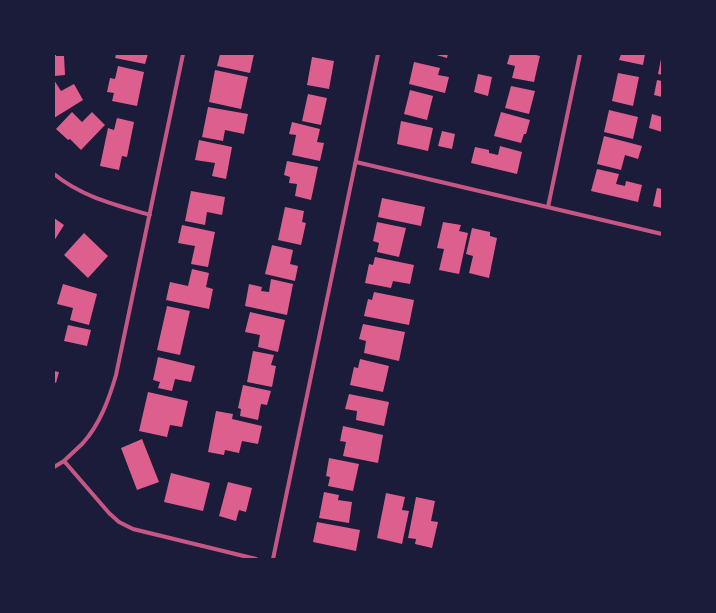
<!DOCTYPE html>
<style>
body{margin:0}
#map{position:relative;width:716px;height:613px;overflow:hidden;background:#1b1b3a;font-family:Overpass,sans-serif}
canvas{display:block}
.frame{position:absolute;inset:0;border:55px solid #1b1b3a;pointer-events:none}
</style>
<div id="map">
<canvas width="716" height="613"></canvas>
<div class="frame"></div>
</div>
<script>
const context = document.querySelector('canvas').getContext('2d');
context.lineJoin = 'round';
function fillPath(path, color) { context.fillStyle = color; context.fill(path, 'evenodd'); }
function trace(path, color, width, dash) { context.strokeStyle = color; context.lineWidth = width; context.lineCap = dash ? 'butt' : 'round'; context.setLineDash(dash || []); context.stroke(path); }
const building = new Path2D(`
 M54 54H56V56H64L65 75 54 76Z
 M116 54H148L145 64 115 58Z
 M220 54H254L250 73 217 66Z
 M433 54H448L447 58Z
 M510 54H532L540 56 534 82 512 78 515 66 507 64Z
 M621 54H645L643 65 619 60Z
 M312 57 334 61 329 89 307 85Z
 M661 59H662V75L658 74Z
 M414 62 440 68 438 75 449 77 445 93 409 84Z
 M118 66 144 72 137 106 112 101 114 93 107 92 110 78 115 79Z
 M215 70 248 77 241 109 209 102Z
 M618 73 639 77 633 106 612 101Z
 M478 74 492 77 488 96 474 92Z
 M54 80 61 91 74 84 83 100 54 118Z
 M657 80 662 81V97L654 95Z
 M511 86 535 91 529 114 505 108Z
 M410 90 433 96 427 120 404 114Z
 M308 94 327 98 321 125 302 121Z
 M208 107 248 114 244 134 225 130 223 141 202 137Z
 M609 110 638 117 633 139 604 132Z
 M72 112 82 122 92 112 105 125 81 150 70 139 68 140 56 129Z
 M501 112 530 120 526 134H524L521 143 494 136Z
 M652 114 662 117V132L649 128Z
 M117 118 134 122 127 157 122 156 119 170 100 166 108 128 114 130Z
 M401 121 433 128 428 151 397 144Z
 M292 122 320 129 317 142 324 143 320 161 292 155 296 135 289 134Z
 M442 131 455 134 452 149 438 146Z
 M604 136 642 146 638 159 625 155 621 170 597 164Z
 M199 140 232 147 226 179 212 176 215 163 195 160Z
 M500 146 522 152 517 174 471 163 475 147 489 150V153L498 155Z
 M287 161 318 167 311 200 295 196 297 184 289 183 290 177 284 175Z
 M597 169 619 174 616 184 625 186 626 181 642 185 638 202 591 191Z
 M657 188 662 189V208L653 206Z
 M191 191 225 197 222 215 207 212 205 225 185 221Z
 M382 198 425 207 421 226 378 217Z
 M285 207 304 211 302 222 306 223 301 245 278 240Z
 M54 218 64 225 54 241Z
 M377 222 406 228 399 257 377 252 379 243 373 241Z
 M443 222 461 225 459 231 468 233 459 274 439 270 444 249 437 248Z
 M182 225 215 232 208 267 191 264 195 246 178 243Z
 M472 228 490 232V236L497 238 489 278 469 273 473 256 466 254Z
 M84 233 108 256 88 278 64 255Z
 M272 245 293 250 290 264 298 266 295 281 265 274Z
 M375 257 414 265 410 284 393 281 391 288 365 283 369 264 373 265Z
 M192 269 209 273 206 287 213 289 209 309 166 300 170 282 188 286Z
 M271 279 293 284 287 315 245 306 249 284 262 287 261 291 269 292Z
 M63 284 97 294 89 325 70 320 73 308 57 304Z
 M374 292 414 300 409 325 364 316 368 299 372 300Z
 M167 306 190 311 180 355 157 350Z
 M250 312 285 320 278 352 258 347 260 335 245 332Z
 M363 324 405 332 399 361 364 353 366 341 359 339Z
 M68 325 91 330 87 346 64 341Z
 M253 351 274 355 271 365 276 366 272 387 247 382Z
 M158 357 195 366 191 382 175 379 172 391 158 388 160 382 153 380Z
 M360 359 389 366 383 392 350 385 354 367 358 368Z
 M54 371 59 372 56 383 54 382Z
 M243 385 271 391 267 405 261 404 258 420 240 416 241 409 238 408Z
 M148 392 188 401 182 427 170 425 167 437 139 431Z
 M349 394 389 402 384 426 356 420 357 411 345 409Z
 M216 411 233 414 232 419 262 426 258 444 242 441 239 453 225 450 224 455 208 452Z
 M343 426 383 435 378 463 343 456 346 442 340 441Z
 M142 439 159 482 137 490 121 448Z
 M329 458 359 464 353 491 328 486 330 477 326 476Z
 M171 473 210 483 203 511 164 502Z
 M228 482 252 488 246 512 239 510 236 521 219 516Z
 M324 492 339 495 338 500 352 502 349 523 319 518Z
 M386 493 405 497 402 510 409 511 402 544 377 538Z
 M416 497 435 501 431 521 438 522 432 548 415 544 416 539 408 538Z
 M317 522 360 530 356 551 313 542Z`);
const minor = new Path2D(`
 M356 162 662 234
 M54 174C82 197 116 205 150 215
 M548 207 580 54
 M64 461C70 455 77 449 83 443 100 424 109 399 116 375L183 54
 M54 467 64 461 109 513 119 522 133 529 256 559
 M273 559 378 54`);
fillPath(building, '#dd5f8e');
trace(minor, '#c65784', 4);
</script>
